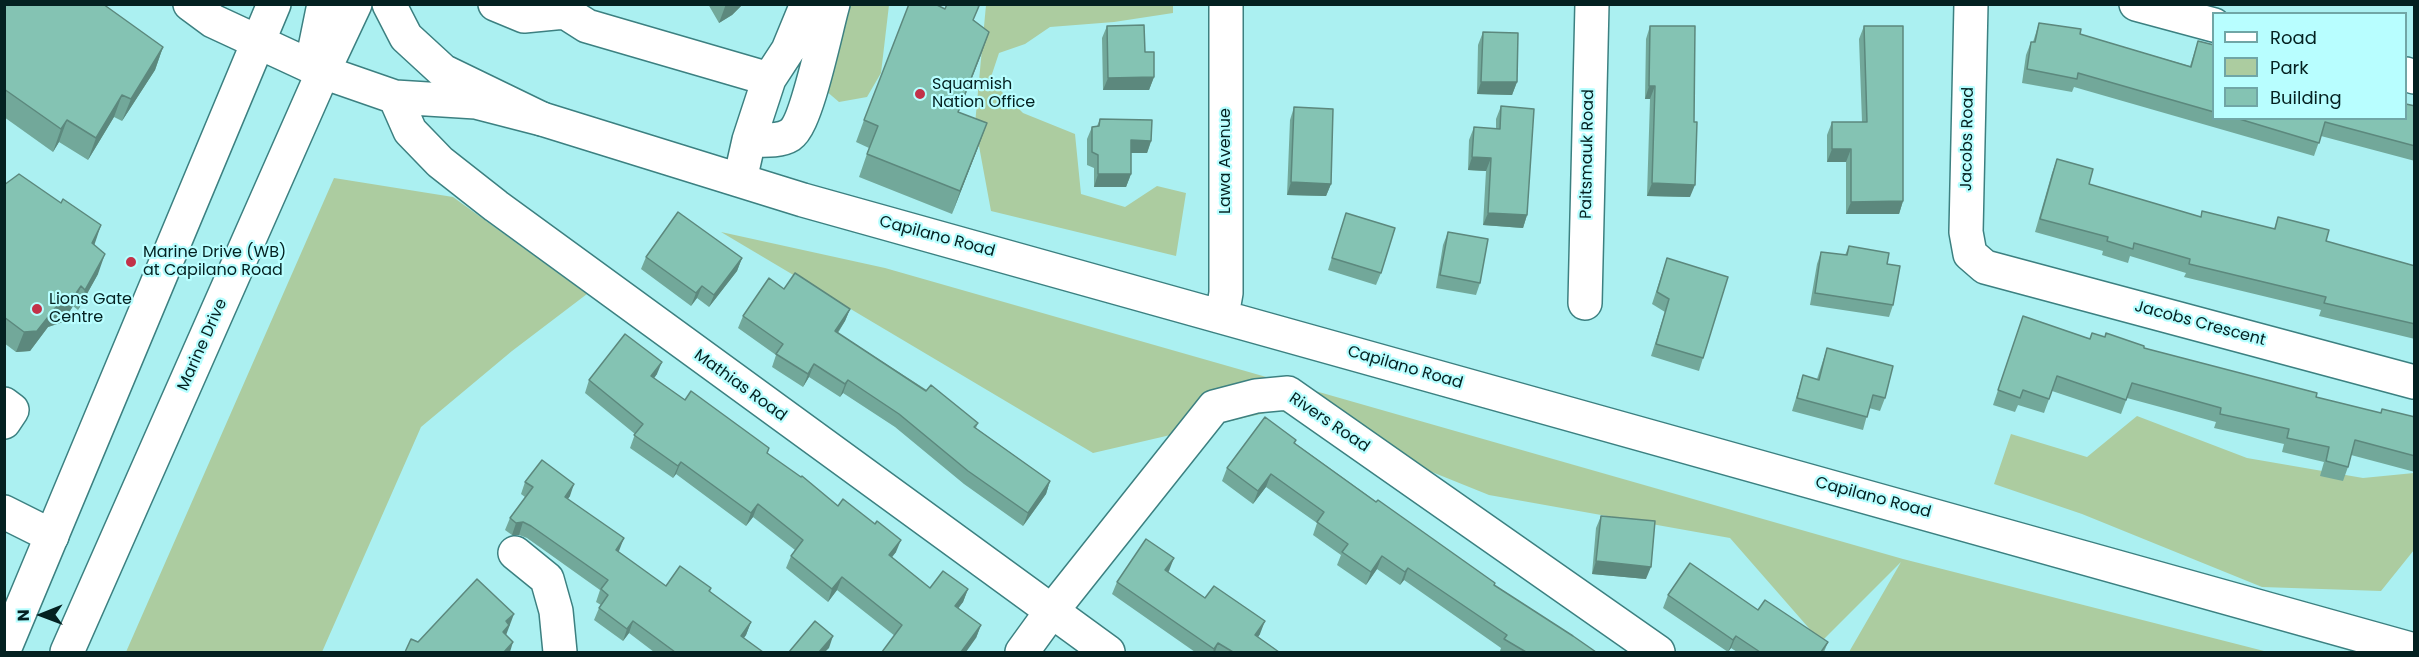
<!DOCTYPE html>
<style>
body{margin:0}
#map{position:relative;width:2419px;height:657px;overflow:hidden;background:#abf0f1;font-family:Poppins,sans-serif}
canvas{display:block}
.frame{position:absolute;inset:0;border:6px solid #042121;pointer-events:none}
.legend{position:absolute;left:2212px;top:12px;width:195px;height:108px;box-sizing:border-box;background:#b8feff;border:2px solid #70a6a6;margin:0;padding:8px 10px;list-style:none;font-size:18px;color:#042121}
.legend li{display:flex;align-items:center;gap:12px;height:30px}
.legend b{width:30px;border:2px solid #70a6a6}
.north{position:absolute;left:12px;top:585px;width:60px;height:60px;-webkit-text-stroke:4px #b8feff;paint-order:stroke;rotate:269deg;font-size:16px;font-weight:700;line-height:24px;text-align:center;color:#042121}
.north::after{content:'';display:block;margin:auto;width:21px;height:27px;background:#042121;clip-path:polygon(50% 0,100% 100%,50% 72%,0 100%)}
</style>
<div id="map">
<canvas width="2419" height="657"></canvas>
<div class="frame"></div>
<ul class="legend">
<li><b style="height:8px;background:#fff"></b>Road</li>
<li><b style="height:16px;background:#accca0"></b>Park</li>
<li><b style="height:16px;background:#84c3b3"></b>Building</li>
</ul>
<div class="north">N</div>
</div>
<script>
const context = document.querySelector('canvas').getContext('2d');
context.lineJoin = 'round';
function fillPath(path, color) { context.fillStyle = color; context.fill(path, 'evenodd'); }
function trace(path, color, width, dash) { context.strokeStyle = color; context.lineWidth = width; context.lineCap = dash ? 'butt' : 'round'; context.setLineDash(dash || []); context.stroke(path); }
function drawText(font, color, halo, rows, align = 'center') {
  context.font = font + ' Poppins,sans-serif'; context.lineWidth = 4.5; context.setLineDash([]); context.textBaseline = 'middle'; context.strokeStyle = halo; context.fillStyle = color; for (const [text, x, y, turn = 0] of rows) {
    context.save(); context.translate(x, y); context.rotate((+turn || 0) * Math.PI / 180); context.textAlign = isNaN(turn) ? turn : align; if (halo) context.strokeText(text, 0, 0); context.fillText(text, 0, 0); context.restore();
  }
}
const green = new Path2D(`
 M847 5H889L881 73 867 97 839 102 825 90Z
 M986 5H1173V13L1114 22 1050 27 1025 44 999 53 990 80 1023 113 1075 134 1081 194 1125 207 1157 186 1186 193 1176 256 991 211 979 146 974 135Z
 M334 178 453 197 587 294 512 351 421 427 322 652H126Z
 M721 232 885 268 1903 559 2268 652H1849L1901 562 1821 642 1730 538 1489 495 1278 410 1093 453Z
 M2137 416 2247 458 2363 478 2414 473V550L2381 591 2262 587 2082 514 1994 484 2011 434 2087 457Z`);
const minor = new Path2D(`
 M495 4 524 16 565 12
 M560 4 565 12 587 26 769 79 749 140 740 180
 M1971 4 1966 232 1970 254 1985 267 2414 382
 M2136 4 2214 25
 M323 72 395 97 476 102 542 119 803 200 2414 650
 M2406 74 2414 77
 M769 79 788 50 807 4
 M395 97 410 131 440 162 496 206 1108 652
 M749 140C762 140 779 142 790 135 807 124 826 28 833 4
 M1585 303 1592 4
 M1222 316 1226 293V4
 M4 404 12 410 4 422
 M4 512 52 536
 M515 553 547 579 556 611 560 652
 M1022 652 1051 612 1214 407 1256 396 1288 393 1658 652`);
const major = new Path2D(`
 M190 4 213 21 323 72
 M389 4 406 37 443 71 542 119
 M321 67 315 48 324 4
 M4 650 274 4
 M67 652 323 72 355 4`);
const wall = new Path2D(`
 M4 4 163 47 155 70 122 121 114 117 88 160 59 142 53 152 4 117Z
 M708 4H743L732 15 719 23Z
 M974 20 989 32 958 112 987 123 952 214 859 177 869 148 856 142 864 120Z
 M2039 23 2190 66 2198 41 2214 45V118H2406L2415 106V161L2321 136 2314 156 2074 87 2072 92 2022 83 2026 55 2031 42H2033Z
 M1107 26 1145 52 1154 77 1149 90H1103L1102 38Z
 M1650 26 1690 197 1647 196 1650 99H1645L1646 39Z
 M1864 26 1903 201 1899 214H1846V162H1827V135L1832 122H1862L1859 39Z
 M1483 32 1517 82 1512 95 1477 94 1478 45Z
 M1501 106 1527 215 1523 228 1483 225 1486 171 1468 170 1469 140 1474 127 1496 129V119Z
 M1294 107 1331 184 1326 196 1287 195 1290 120Z
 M1100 119 1151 141 1147 153H1131V174L1126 187H1094V168L1087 165V139L1092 127 1097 126Z
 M2057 159 2089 184 2201 217 2202 211 2274 229 2278 217 2326 241 2415 266V339L2319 316 2321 310 2184 277 2186 273 2130 256 2128 263 2102 255 2103 251 2035 232 2052 173Z
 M4 185 94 244 98 274 78 310 73 306 63 322 48 327 30 351 16 352 4 343Z
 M1346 213 1381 273 1376 285 1328 270Z
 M1448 232 1480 283 1476 295 1436 288 1443 245Z
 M1849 246 1887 264 1893 305 1889 317 1810 305 1817 264 1821 252 1845 255Z
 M646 257 742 258 737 271 709 307 697 298 691 306 641 269Z
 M1667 258 1703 358 1699 371 1651 356 1665 312 1652 304Z
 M784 289 850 309 845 321 838 333 978 423 976 428 1050 481 1046 494 1023 526 964 484 895 427 843 393 840 397 809 377 803 387 772 367 776 355 738 328 743 316Z
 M2023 316 2090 339 2105 337 2316 397 2381 413 2415 417V472L2351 455 2348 467 2343 481 2320 476 2324 462 2282 452 2284 444 2214 428 2216 422 2127 398 2121 414 2052 391 2044 413 2018 405 2015 412 1993 405Z
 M1827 348 1885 398 1880 411 1869 408 1863 430 1792 411 1803 375 1817 379Z
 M657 374 654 378 685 400 767 453 896 552 892 557 930 588 968 589 963 602 958 608 981 625 976 638 895 636 837 590 828 602 786 568 791 556 795 550 753 517 746 526 676 474 673 478 630 448 635 434 585 393 589 380Z
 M1295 443 1494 586 1596 652H1501L1500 651 1501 648 1404 580 1400 585 1377 569 1366 585 1337 565 1341 555 1313 535 1317 523 1266 487 1253 504 1222 481 1227 468Z
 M525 482 570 496 568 499 618 552 666 586 711 588 710 592 751 622 746 635 744 638 763 652H654L629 633 623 641 594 620 599 608 601 605 596 602 600 590 527 538 519 535H512L505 530 510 518 525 497 521 494Z
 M1601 516 1646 579 1592 574 1596 528Z
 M1169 571 1168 572 1205 598 1260 634 1258 637 1279 652H1195L1112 594 1117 582Z
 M1668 595 1758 610 1828 642 1824 652H1737L1731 648 1728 652 1663 608Z`);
const shadedWall = new Path2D(`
 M726 4H743L732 15 719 23Z
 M989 32 981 55 950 134 958 112Z
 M163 47 155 70 122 121 131 99Z
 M1154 77 1149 90H1103L1108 78Z
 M1481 82H1517L1512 95 1477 94Z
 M1649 86H1655L1650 99H1645Z
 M122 95 114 117 88 160 96 138Z
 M67 120 59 142 53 152 61 129Z
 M987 123 979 145 952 214 960 191Z
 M1131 140 1151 141 1147 153H1126Z
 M1832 149H1851L1846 162H1827Z
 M1472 157 1491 158 1486 171 1468 170Z
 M1098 174H1131L1126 187H1094Z
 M1291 182 1331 184 1326 196 1287 195Z
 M1652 183 1695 185 1690 197 1647 196Z
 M1903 201 1899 214H1846L1851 202Z
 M1488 213 1527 215 1523 228 1483 225Z
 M101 225 94 246 92 243Z
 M105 254 98 274 78 310 85 290Z
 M742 258 737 271 709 307 714 295Z
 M81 286 73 306 63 322 48 327 30 351 16 352 24 332Z
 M702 286 697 298 691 306 696 293Z
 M850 309 845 321 830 344 835 331Z
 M662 362 657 374 646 389 651 376Z
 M814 364 809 377 803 387 808 374Z
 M848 380 843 393 840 397 845 384Z
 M681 462 676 474 673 478 678 466Z
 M1271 474 1266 487 1253 504 1258 491Z
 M1050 481 1046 494 1023 526 1028 513Z
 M574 484 570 496 560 509 565 497Z
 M758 504 753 517 746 526 751 513Z
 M523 522 519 535H512L516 523Z
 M624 538 619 551 611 562 616 550Z
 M901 540 896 552 884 567 889 555Z
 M1382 556 1377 569 1366 585 1371 572Z
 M1174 558 1169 571 1160 583 1165 570Z
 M1596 561 1651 567 1646 579 1592 574Z
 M1408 568 1404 580 1400 585 1405 572Z
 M842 577 837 590 828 602 832 589Z
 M968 589 963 602 951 618 955 606Z
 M514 614 505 638 498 645 506 621Z
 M633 621 629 633 623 641 627 629Z
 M1265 621 1260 634 1251 647 1255 635Z
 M751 622 746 635 736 648 741 636Z
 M981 625 976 638 966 652H961Z
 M833 636 829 648 825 652H819Z
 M1736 636 1731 648 1728 652 1733 640Z
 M513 642 510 652H504Z
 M1218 643 1215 652H1213L1214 649Z`);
const building = new Path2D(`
 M4 4H103L163 47 131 99 122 95 96 138 67 120 61 129 4 89Z
 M909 4H935L945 9 947 4H975L979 6 973 20 989 32 958 112 987 123 960 191 867 154 878 126 864 120Z
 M2039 23 2081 29 2080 34 2191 67 2198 41 2214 45V112L2078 73 2077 79 2027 69 2031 42H2035Z
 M1144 25 1145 52H1154V77L1108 78 1107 26Z
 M1650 26H1695L1694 122H1697L1695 185 1652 183 1655 86H1649Z
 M1864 26H1903V201L1851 202V149H1832V122H1867Z
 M1483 32 1518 33 1517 82H1481Z
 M2406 104 2415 106V146L2325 122 2319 143 2236 118H2406Z
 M1501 106 1534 109 1527 215 1488 213 1491 158 1472 157 1474 127 1500 129Z
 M1294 107 1333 109 1331 184 1291 182Z
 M1100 119 1152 120 1151 141 1131 140V174H1098V155L1092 152V127L1099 126Z
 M2057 159 2093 169 2089 184 2201 217 2202 211 2275 229 2278 217 2329 230 2326 241 2415 266V324L2324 303 2326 297 2189 264 2190 259 2134 243 2133 249 2107 241 2108 237 2040 219Z
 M19 174 61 203 63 199 101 225 92 243 105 254 85 290 81 286 70 302 56 307 37 331 24 332 4 317V185Z
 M678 212 742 258 714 295 702 286 696 293 646 257Z
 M1346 213 1395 228 1381 273 1332 258Z
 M1448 232 1488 239 1480 283 1440 275Z
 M1849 246 1889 253 1887 264 1900 266 1893 305 1815 293 1821 252 1847 255Z
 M1667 258 1728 277 1703 358 1656 344 1669 299 1657 292Z
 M795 273 850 309 835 331 926 391 931 385 978 423 974 427 1050 481 1028 513 968 471 899 414 848 380 845 384 814 364 808 374 776 354 783 344 743 316 769 278 784 289Z
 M2023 316 2090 339 2092 333 2105 337 2106 333 2144 346V348L2317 393 2316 397 2381 413 2382 409 2415 417V456L2355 440 2348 467 2326 461 2329 447 2287 438 2289 429 2220 414 2221 408 2132 383 2126 400 2057 376 2049 399 2023 390 2020 398 1998 390Z
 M625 334 662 362 651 376 685 400 691 391 769 448 767 453 801 477 802 476 838 506 843 499 875 524 877 521 901 540 889 555 930 588 943 571 968 589 955 606 981 625 961 652H882L902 625 842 577 832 589 791 556 803 540 758 504 751 513 681 462 678 466 634 435 643 424 589 380Z
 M1827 348 1893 366 1885 398 1873 395 1867 417 1797 398 1803 375 1819 380Z
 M1265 417 1296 440 1294 443 1376 502 1378 500 1495 583 1494 585 1573 636 1596 652H1526L1504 639 1507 635 1408 568 1405 572 1382 556 1371 572 1342 552 1348 544 1317 522 1324 512 1271 474 1258 491 1227 468Z
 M542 460 574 484 565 497 624 538 616 550 666 586 680 566 711 588 709 591 751 622 741 636 763 652H675L633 621 627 629 599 608 608 595 601 589 608 580 531 526 523 522 516 523 510 518 533 487 525 482Z
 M1601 516 1655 521 1651 567 1596 561Z
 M1146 539 1174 558 1165 570 1205 598 1214 586 1265 621 1255 635 1279 652H1233L1218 643 1214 649 1117 582Z
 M1690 563 1758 610 1765 600 1828 642 1821 652H1760L1736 636 1733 640 1668 595Z
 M477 579 514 614 506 621 509 625 503 632 513 642 504 652H405L411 639 418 642Z
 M815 621 833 636 819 652H789Z`);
const markers = [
 [920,94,6,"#c23249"],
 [131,262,6,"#c23249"],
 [37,309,6,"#c23249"]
];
const poiNames = [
 ["Squamish",932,85],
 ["Nation Office",932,103],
 ["Marine Drive (WB)",143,253],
 ["at Capilano Road",143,271],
 ["Lions Gate",49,300],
 ["Centre",49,318]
];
const streetNames = [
 ["Jacobs Road",1968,139,-89],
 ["Paitsmauk Road",1588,154,-89],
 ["Lawa Avenue",1226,161,-90],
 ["Capilano Road",937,237,15],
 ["Jacobs Crescent",2200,324,15],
 ["Marine Drive",203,345,-66],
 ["Capilano Road",1405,368,16],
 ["Mathias Road",740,386,36],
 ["Rivers Road",1329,423,34],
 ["Capilano Road",1873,498,15]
];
fillPath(green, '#accca0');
trace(minor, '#3c8081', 36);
trace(major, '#3c8081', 36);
trace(minor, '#fff', 33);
trace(major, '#fff', 33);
fillPath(wall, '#72a89a');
fillPath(shadedWall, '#5c887d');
fillPath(building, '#84c3b3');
trace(building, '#5c887d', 1.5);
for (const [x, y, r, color] of markers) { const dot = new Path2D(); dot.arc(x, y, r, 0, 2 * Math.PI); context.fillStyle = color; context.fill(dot); trace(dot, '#b8feff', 2); }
drawText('16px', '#042121', '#b8feff', poiNames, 'left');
drawText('16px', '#042121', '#b8feff', streetNames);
</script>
